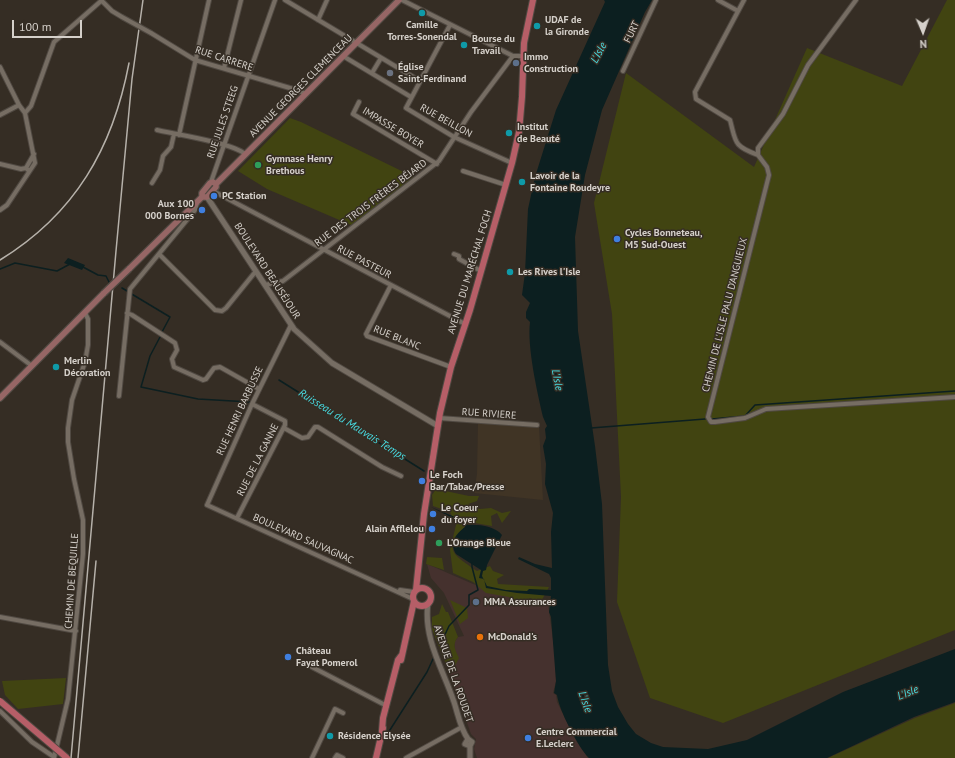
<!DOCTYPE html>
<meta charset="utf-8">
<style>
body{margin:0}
#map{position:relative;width:955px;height:758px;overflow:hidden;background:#352d24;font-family:"PT Sans",sans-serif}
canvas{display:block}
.north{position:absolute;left:903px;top:12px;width:40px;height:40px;-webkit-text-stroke:3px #352d24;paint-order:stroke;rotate:178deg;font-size:11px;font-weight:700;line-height:16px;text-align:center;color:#d5d0ca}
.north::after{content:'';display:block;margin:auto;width:14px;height:18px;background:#d5d0ca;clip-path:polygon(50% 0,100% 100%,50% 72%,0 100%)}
.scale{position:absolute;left:12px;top:20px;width:70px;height:18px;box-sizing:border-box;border:2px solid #d5d0ca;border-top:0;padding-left:5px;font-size:12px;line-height:14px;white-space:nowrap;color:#d5d0ca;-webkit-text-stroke:3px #352d24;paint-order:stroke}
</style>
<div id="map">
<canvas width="955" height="758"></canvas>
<div class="north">N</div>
<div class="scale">100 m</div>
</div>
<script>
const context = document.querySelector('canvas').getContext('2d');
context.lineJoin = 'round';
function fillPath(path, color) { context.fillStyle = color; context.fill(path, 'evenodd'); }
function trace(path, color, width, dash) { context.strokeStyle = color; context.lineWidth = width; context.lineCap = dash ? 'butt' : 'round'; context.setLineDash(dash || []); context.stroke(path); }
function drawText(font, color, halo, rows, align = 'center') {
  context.font = font + ' "PT Sans",sans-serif'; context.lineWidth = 3; context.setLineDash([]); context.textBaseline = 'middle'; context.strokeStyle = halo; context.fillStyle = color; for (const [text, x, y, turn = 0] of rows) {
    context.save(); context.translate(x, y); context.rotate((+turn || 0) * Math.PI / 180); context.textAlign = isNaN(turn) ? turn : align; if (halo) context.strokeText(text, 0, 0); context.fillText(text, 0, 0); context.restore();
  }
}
const commercial = new Path2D(`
 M427 564 473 584 548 604 555 654 556 681 553 693 556 695 557 702 577 742 588 758H477L474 749 476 739 471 734 449 672 452 671 455 641 458 637 464 636 444 593 431 578Z`);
const built = new Path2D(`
 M478 423 539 427 543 500 474 493 477 474Z`);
const green = new Path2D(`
 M947 0H955V630L723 723 650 698 617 602 621 497 612 314 594 203 626 73 754 167 807 48 902 86Z
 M290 118 301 122 414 177 351 225 267 189 238 171Z
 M436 489 469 496H479L477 501 468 504 480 509 491 508 502 513 511 511 502 523 497 513 491 516 492 526 469 522C444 550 449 552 477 571L490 566 493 571 504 575 497 579 498 584 549 587 543 598 538 603 530 598 527 602 519 599 513 603 509 597 486 593 473 582 453 573 450 550 456 525 450 512 433 506 432 495Z
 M427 557 442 558 444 570 426 564Z
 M450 600 467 608 468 618 460 624Z
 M442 604 446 612H448L458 637C452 644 455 650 459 658L452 671 449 672 432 629V617L439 614Z
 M66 678 63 704 18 709 5 695 2 681Z
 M955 703V758H828L915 718Z`);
const water = new Path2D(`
 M604 0H652L645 12 602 110 585 175 575 237 578 331 595 446 602 504 608 665 612 691 618 707 628 724 636 734 651 743 663 747 708 749 747 740 843 692 955 649V702L914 717 827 758H589C578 747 559 710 557 695L554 693 556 681 551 617 549 612 551 596 517 593 486 588 484 579 479 578 481 570 456 554C449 542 456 534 465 527L464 524 431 507 462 520 468 525C478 524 495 526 502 535L487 565 486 570 483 571 482 576 487 586 506 590 527 591 529 589 551 590V578L549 574 518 559 519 557 535 564 552 568 551 532 553 513 545 484 546 464 543 446 546 438 545 429 547 426 543 417C537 391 527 347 530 322L526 318V312L530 303 522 295 525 273 528 209 535 177 556 110 605 2Z
 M68 258 85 265 82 270 64 263Z`);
const stream = new Path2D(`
 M83 267 98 275 106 276 109 282
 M0 269 15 263 57 271 70 264
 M122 288 127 291
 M130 293 170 317 162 332
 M160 337 150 356 141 387 198 399 250 402
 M279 380 424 471
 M712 419 745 416 755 405 955 391
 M591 428 705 419
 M442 641 449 626 469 605V595L478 590 472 567V563
 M388 733 427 672 433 659`);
const minor = new Path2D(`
 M101 0 112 11 122 17
 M285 0 420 81
 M402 0 513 56H524
 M718 0 738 11
 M744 0 695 92 696 99 730 120C736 142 733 146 758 155
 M856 0 808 65 783 114 758 148V155L767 167 769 175 708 417 711 422H715L745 418 766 409 955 397
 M318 20 327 0
 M450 25 406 108 454 137 512 163
 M151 33 195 60 300 91 305 94
 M343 56 411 97
 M0 67 19 105 25 113 35 163 7 205 0 210
 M224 68 241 0
 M623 71 656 0
 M372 73 381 58
 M359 102 353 114 437 164
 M25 113 31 106 54 42 101 1
 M0 115 19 105
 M157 130C175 134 233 143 245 154
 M179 135 209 0
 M0 164 21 169 26 168
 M28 170 26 168 34 154
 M463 171 506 185
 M211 182 275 0
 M152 183 160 170 163 156 171 147 174 134
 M213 191 465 324
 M159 254 215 310 222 311 226 308 256 271
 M454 254 459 256V259L481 271
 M265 285 283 281 439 161 471 112 513 56
 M391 285 366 334 367 336 451 367
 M127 313 132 315 175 343 177 350 172 359 174 367 203 380 206 379 214 368 220 367 259 389
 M291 325 252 404 207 505 413 599
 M0 342 32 366
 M119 396 130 289 195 210 197 203
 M439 418 537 425
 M284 428 302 438 308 437 315 427H318L382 467 401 476
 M237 518 285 425V421L252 404
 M400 590 414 592
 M0 617 76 631
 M312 667 387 706
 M0 711 32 742 54 757
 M54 758 68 699 83 554V520L74 479 68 442V428L72 400 85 362 88 345V319L85 313
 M312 758 335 709 343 713
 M335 758 337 755 343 758
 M406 758 462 727`);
const tertiary = new Path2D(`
 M207 197 294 329 332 363 438 426
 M428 603C423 639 443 669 454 702 458 714 460 728 468 739
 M470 746 465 744 468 739 472 742 470 746V758`);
const secondary = new Path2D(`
 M216 184 213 182 210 183 202 193V197H207L216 187V184L399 0
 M129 269 202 197
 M0 398 104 293`);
const primary = new Path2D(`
 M413 597a9 9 0 1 1 18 0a9 9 0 1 1-18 0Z
 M416 590 424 514 440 413 451 367 470 310 512 163 519 132 522 97 524 43 533 0
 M401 660 414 601
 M382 731 383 718 398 660 401 656
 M376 758 383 728`);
const rail = new Path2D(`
 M0 260C75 214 113 148 129 63
 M71 758 116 251 132 79 143 0
 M78 758 96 561`);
const minorBridge = new Path2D(`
 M122 17 151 33`);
const secondaryBridge = new Path2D(`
 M104 293 129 269`);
const primaryBridge = new Path2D(`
 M0 701 67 758`);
const markers = [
 [422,13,4,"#0f9aa8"],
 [537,26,4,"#0f9aa8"],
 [464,45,4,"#0f9aa8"],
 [516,63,4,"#5c6f8a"],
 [390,73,4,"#6b7280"],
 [509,133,4,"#0f9aa8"],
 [258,165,4,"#2e9e5b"],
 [522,182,4,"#0f9aa8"],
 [214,196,4,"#3f7fe0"],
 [202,210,4,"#3f7fe0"],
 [617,239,4,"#3f7fe0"],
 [510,272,4,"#0f9aa8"],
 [56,367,4,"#0f9aa8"],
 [422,481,4,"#3f7fe0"],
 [433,514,4,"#3f7fe0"],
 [432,529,4,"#3f7fe0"],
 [439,543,4,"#2e9e5b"],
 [476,602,4,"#5c6f8a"],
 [480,637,4,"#e8710a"],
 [288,657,4,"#3f7fe0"],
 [330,736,4,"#0f9aa8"],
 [528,738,4,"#3f7fe0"]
];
const poiNames = [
 ["UDAF de",545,20],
 ["la Gironde",545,32],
 ["Camille",422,25,"center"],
 ["Torres-Sonendal",422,37,"center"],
 ["Bourse du",472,39],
 ["Travail",472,51],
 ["Immo",524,57],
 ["Construction",524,69],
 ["Église",398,67],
 ["Saint-Ferdinand",398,79],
 ["Institut",517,127],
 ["de Beauté",517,139],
 ["Gymnase Henry",266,159],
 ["Brethous",266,171],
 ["Lavoir de la",530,176],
 ["Fontaine Roudeyre",530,188],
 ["PC Station",222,196],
 ["Aux 100",194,204,"right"],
 ["000 Bornes",194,216,"right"],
 ["Cycles Bonneteau,",625,233],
 ["M5 Sud-Ouest",625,245],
 ["Les Rives l'Isle",518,272],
 ["Merlin",64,361],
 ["Décoration",64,373],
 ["Le Foch",430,475],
 ["Bar/Tabac/Presse",430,487],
 ["Le Coeur",441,508],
 ["du foyer",441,520],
 ["Alain Afflelou",424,529,"right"],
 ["L'Orange Bleue",447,543],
 ["MMA Assurances",484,602],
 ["McDonald's",488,637],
 ["Château",296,651],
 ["Fayat Pomerol",296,663],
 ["Centre Commercial",536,732],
 ["E.Leclerc",536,744],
 ["Résidence Elysée",338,736]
];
const streetNames = [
 ["FURT",632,32,-64],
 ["RUE CARRERE",224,59,18],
 ["AVENUE GEORGES CLEMENCEAU",301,86,-45],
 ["RUE BEILLON",446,121,29],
 ["RUE JULES STEEG",223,122,-71],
 ["IMPASSE BOYER",393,128,31],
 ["RUE DES TROIS FRÈRES BÉJARD",371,203,-37],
 ["RUE PASTEUR",364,262,28],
 ["BOULEVARD BEAUSÉJOUR",267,271,57],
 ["AVENUE DU MARÉCHAL FOCH",470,272,-73],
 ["CHEMIN DE L'ISLE PALU D’ANGUIEUX",725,315,-76],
 ["RUE BLANC",397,338,22],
 ["RUE HENRI BARBUSSE",240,411,-65],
 ["RUE RIVIERE",489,414,4],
 ["RUE DE LA GANNE",258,460,-63],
 ["BOULEVARD SAUVAGNAC",303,539,24],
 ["CHEMIN DE BEQUILLE",72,581,-86],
 ["AVENUE DE LA ROUDET",453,674,71]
];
const waterNames = [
 ["L'Isle",599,53,-62],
 ["L'Isle",557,380,79],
 ["Ruisseau du Mauvais Temps",352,425,32],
 ["L'Isle",908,693,-22],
 ["L'Isle",585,702,70]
];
fillPath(commercial, '#45312e');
fillPath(built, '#403425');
fillPath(green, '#414411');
fillPath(water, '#0c1f20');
trace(stream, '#0c1f20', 1.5);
trace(minor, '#504942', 6);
trace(tertiary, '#504942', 7);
trace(secondary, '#504942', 8);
trace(primary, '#504942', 8);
trace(minor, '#766d63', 4);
trace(tertiary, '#766d63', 5);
trace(secondary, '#966665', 5.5);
trace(primary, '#b65e67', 6);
trace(rail, '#b6b1aa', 1.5);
trace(minorBridge, '#504942', 6, []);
trace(secondaryBridge, '#504942', 8, []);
trace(primaryBridge, '#504942', 8, []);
trace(minorBridge, '#766d63', 4);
trace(secondaryBridge, '#966665', 5.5);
trace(primaryBridge, '#b65e67', 6);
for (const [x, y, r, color] of markers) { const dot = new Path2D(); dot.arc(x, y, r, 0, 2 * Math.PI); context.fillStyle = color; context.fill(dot); trace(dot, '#352d24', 1.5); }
drawText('bold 10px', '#d5d0ca', '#352d24', poiNames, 'left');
drawText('10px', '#d5d0ca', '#352d24', streetNames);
drawText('italic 11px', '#47dbe1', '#352d24', waterNames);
</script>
